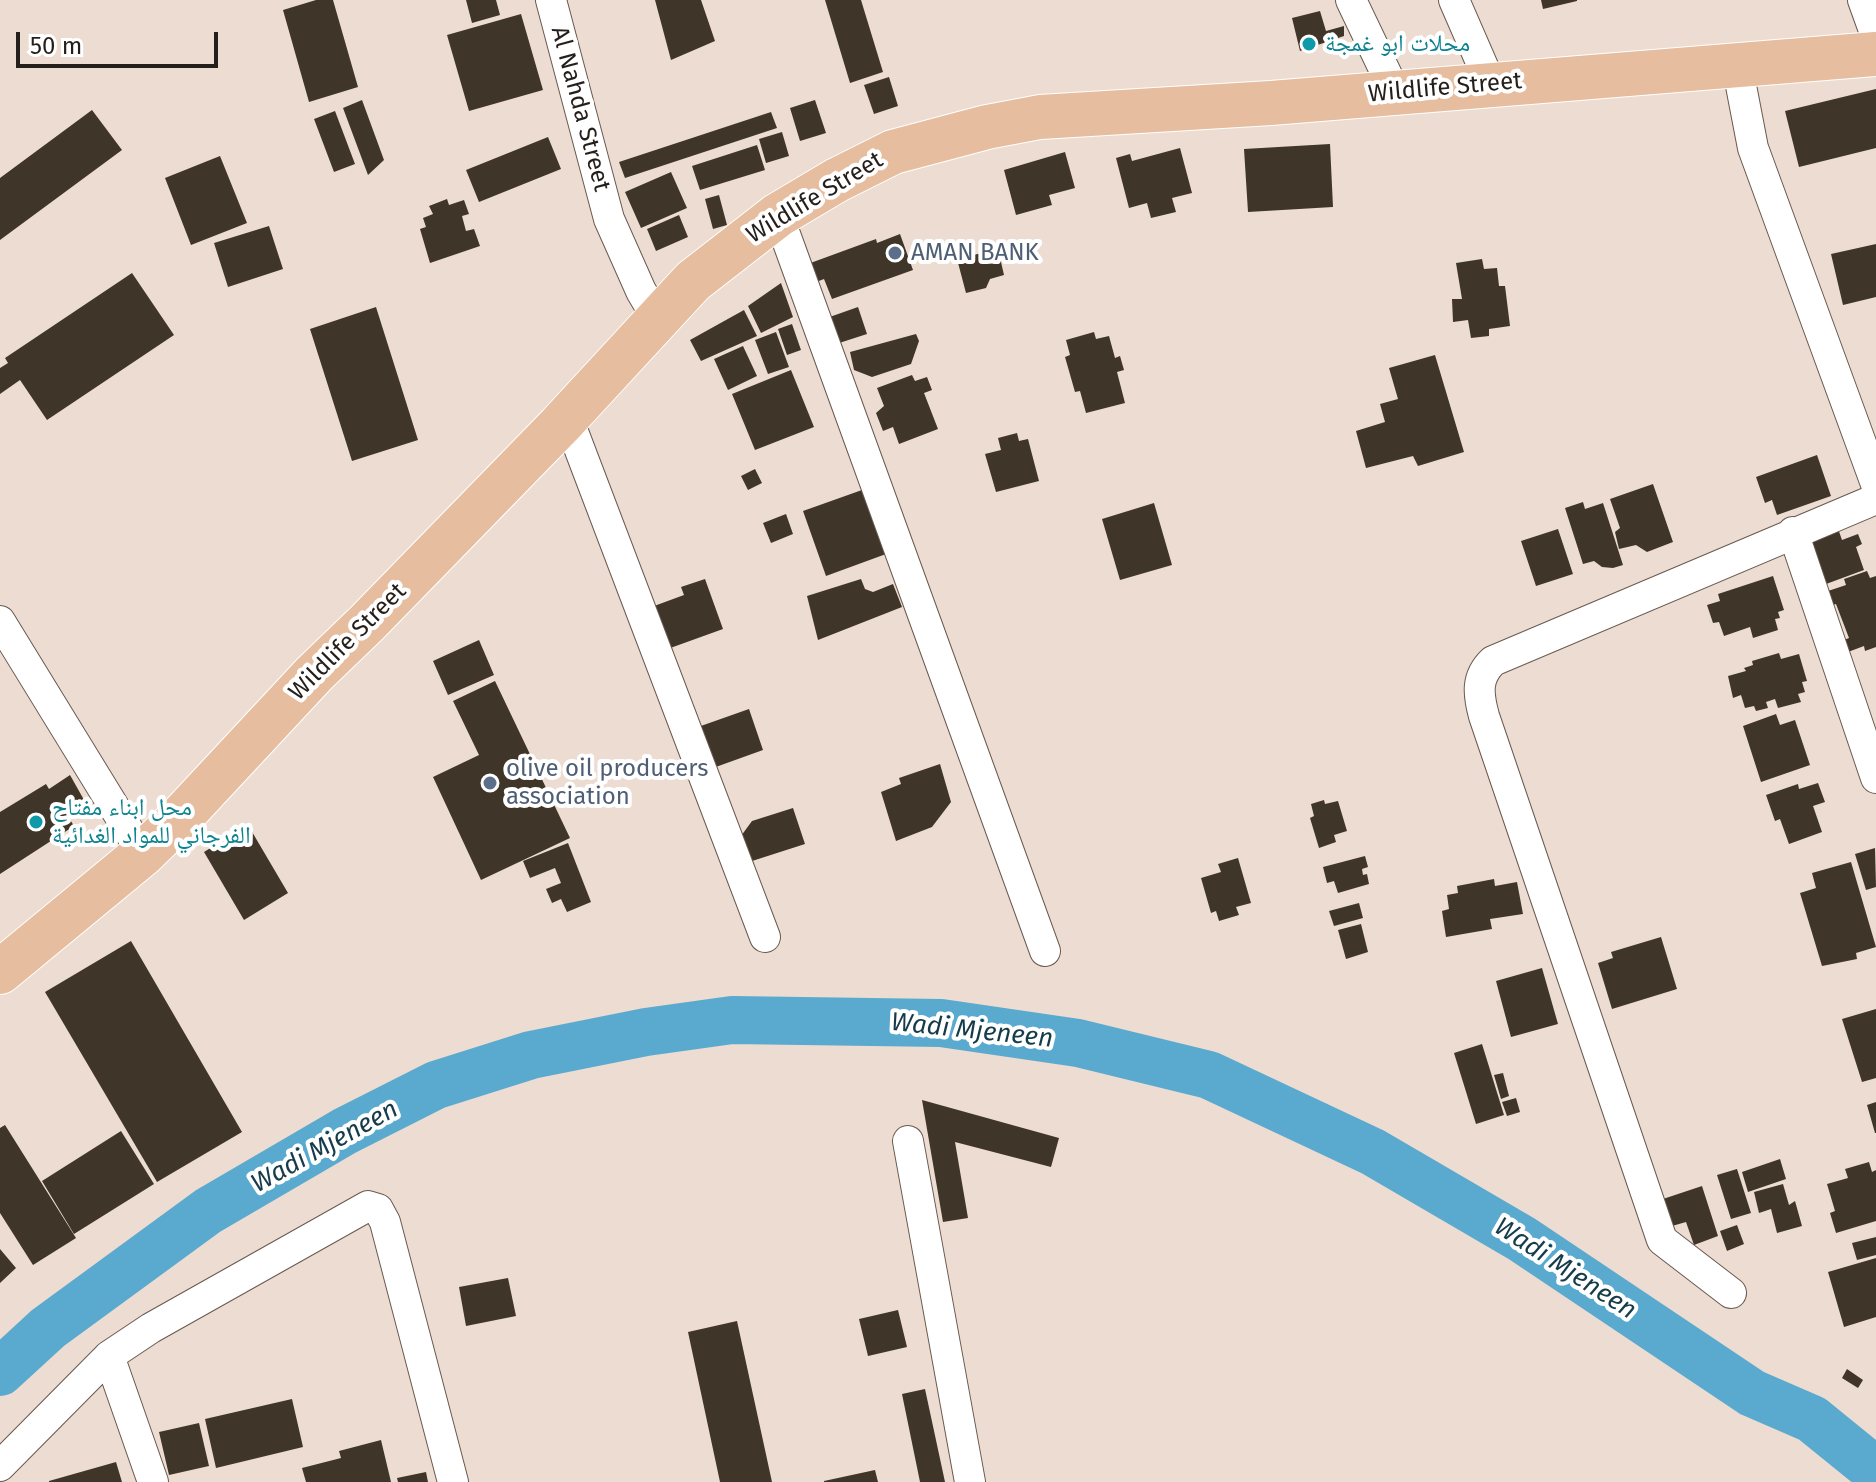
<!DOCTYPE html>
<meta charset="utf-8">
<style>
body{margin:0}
#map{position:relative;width:1876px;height:1482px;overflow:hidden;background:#eddcd1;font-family:"Fira Sans",sans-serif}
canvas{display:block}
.scale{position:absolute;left:16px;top:32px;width:202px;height:36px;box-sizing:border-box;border:4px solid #251f1b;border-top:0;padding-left:10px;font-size:24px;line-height:28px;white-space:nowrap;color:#251f1b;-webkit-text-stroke:6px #fff;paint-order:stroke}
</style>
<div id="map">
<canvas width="1876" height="1482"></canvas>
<div class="scale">50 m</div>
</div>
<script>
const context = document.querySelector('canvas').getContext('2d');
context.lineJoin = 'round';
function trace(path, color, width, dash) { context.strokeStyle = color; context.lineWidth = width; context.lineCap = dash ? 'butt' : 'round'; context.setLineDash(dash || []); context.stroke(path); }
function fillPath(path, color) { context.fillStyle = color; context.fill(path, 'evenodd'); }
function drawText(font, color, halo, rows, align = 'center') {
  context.font = font + ' "Fira Sans","Noto Naskh Arabic",sans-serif'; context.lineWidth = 8; context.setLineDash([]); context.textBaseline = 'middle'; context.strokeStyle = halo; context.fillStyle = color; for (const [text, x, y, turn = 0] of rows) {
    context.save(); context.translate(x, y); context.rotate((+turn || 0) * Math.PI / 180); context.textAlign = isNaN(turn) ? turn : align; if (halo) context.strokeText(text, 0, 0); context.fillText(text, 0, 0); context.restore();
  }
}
const river = new Path2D(`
 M0 1372 48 1328 208 1211 345 1131 436 1085 531 1055 646 1032 732 1020 941 1023 1078 1043 1209 1075 1373 1152 1522 1239 1752 1393 1812 1419 1876 1471`);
const building = new Path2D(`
 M316 0H333L358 87 309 102 283 10Z
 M466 0H496L500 15 472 23Z
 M655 0H701L715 41 671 60Z
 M825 0H861L883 72 850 83Z
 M1541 0H1577V1L1543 9Z
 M1320 11 1326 31 1344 26V36L1300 51 1292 18Z
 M521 14 543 90 469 111 447 35Z
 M889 77 898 106 874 114 864 85Z
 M1876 89V148L1799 167 1785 111Z
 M362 100 384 160 368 175 343 108Z
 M815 100 826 133 800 141 790 108Z
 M92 110 122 150 0 240V178Z
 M335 111 355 164 334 172 314 119Z
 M771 112 777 128 625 178 619 162Z
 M782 132 789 156 766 163 759 139Z
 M548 137 561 169 479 202 466 170Z
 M1330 144 1333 207 1248 212 1244 149Z
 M757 145 765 170 700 190 692 166Z
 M1180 148 1192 193 1172 198 1176 212 1151 218 1147 203 1129 208 1116 158 1130 154 1132 161Z
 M1065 152 1075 188 1049 195 1052 205 1016 215 1004 170Z
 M220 156 247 223 191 245 165 178Z
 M671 172 687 208 641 228 625 192Z
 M719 195 727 225 713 229 705 199Z
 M447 199 449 205 464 200 469 214 462 216 466 231 474 229 480 246 430 263 420 229 426 227 423 218 433 214 429 206Z
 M679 215 688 237 656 251 647 229Z
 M269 226 283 269 228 287 214 243Z
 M900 234 913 270 832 299 824 279 811 284 805 265 876 239 877 243Z
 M1876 244V297L1843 305 1831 254Z
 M998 249 1004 275 990 279 986 288 966 293 957 259Z
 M1482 259 1484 269 1497 268 1499 286H1505L1510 326 1489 329V336L1471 338 1468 320 1453 322 1452 299H1462L1456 263Z
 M132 273 174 335 47 420 20 380 0 394V368L8 363 5 358Z
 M781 283 793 317 761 333 748 306Z
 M376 307 418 440 352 461 310 329Z
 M858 307 867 334 833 345 824 319Z
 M744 310 757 336 701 361 690 340Z
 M792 324 801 350 787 355 778 329Z
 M776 332 789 367 768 374 755 340Z
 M1094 332 1096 339 1109 336 1115 358 1120 356 1124 370 1117 372 1125 403 1086 413 1080 391 1075 392 1065 357 1070 355 1066 340Z
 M916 334 919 341 911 364 872 377 854 370 850 352Z
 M743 346 757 376 728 390 714 359Z
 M1435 355 1464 452 1418 466 1413 456 1366 468 1356 431 1385 422 1380 404 1398 399 1389 368Z
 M791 370 814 427 755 450 732 394Z
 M912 375 915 381 927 377 932 390 924 393 938 429 899 444 893 427 883 431 876 413 884 406 877 388Z
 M1017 433 1019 441 1028 439 1039 481 996 492 985 454 1001 450 998 438Z
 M1817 455 1831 496 1777 515 1772 500 1765 503 1756 477Z
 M755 469 762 483 748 490 741 476Z
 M1653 484 1673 542 1647 552 1636 545 1619 549 1615 532 1620 528 1610 499Z
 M862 490 886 554 826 576 803 511Z
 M1583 502 1585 509 1603 503 1623 565 1613 568 1602 567 1594 561 1583 564 1565 508Z
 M1154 503 1172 565 1120 580 1102 519Z
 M786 514 793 534 771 543 763 523Z
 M1836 523 1842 540 1858 534 1862 544 1856 547 1864 570 1818 587 1799 536Z
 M1558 529 1573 574 1536 586 1521 541Z
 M1867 571 1870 578 1876 576V647L1865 651 1864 646 1848 652 1844 640 1849 638 1836 604 1833 605 1828 591 1846 585 1844 579Z
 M1773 576 1784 610 1778 612 1780 618 1775 619 1778 630 1753 638 1750 627 1724 636 1719 622 1713 623 1707 605 1720 601 1718 594Z
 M705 579 723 629 662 651 646 609 684 595 681 587Z
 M861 579 865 589 873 592 893 584 902 607 818 640 807 596Z
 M479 640 494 675 448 695 433 661Z
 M1779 653 1781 659 1799 654 1807 681 1802 682 1805 692 1798 694 1801 702 1778 708 1775 699 1766 702 1768 708 1756 711 1754 706 1745 708 1741 695 1733 698 1728 676 1746 671 1744 668 1753 665 1752 661Z
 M495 681 570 838 481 880 433 777 479 755 453 701Z
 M749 709 763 750 713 768 698 727Z
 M1776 714 1780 725 1795 720 1810 765 1761 782 1743 726Z
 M940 764 951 802 932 827 896 841 881 792 901 784 899 778Z
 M70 775 88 807 69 818 74 826 0 874V812L46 784 49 789Z
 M1818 783 1825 802 1813 806 1822 832 1789 844 1780 819 1775 821 1766 795 1798 784 1799 789Z
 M1324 800 1325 804 1338 801 1347 831 1334 835 1336 842 1319 848 1310 818 1314 816 1311 804Z
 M793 808 805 844 749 862 741 836 752 821Z
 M248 825 288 893 244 920 204 852Z
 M568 843 591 902 567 912 561 899 552 903 546 889 561 883 555 868 530 878 523 861Z
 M1875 848 1876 887 1866 890 1855 854Z
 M1365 856 1368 867 1362 869 1363 875 1367 874 1369 884 1338 893 1334 881 1327 883 1323 867Z
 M1238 858 1251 903 1236 907 1239 915 1219 921 1216 911 1211 913 1201 878 1221 872 1218 864Z
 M1851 862 1876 947 1856 953 1857 959 1822 966 1800 893 1816 888 1812 873Z
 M1494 879 1495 886 1517 882 1523 914 1490 919 1492 929 1446 937 1442 911 1449 909 1447 895 1458 893 1457 886Z
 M1359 903 1363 918 1334 926 1329 911Z
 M1361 924 1368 952 1346 959 1338 930Z
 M1661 937 1677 989 1612 1009 1598 963 1613 958 1611 952Z
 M131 941 242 1132 157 1182 45 992Z
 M1542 968 1558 1024 1511 1037 1496 981Z
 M1876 1009V1078L1862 1082 1842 1019Z
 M1482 1044 1504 1115 1476 1124 1454 1053Z
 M1503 1073 1509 1096 1501 1099 1494 1075Z
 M1516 1098 1520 1112 1507 1116 1502 1102Z
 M922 1100 1059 1138 1051 1167 955 1142 968 1218 943 1222Z
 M1876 1102V1133H1875L1867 1105Z
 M5 1125 76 1238 33 1265 0 1213V1128Z
 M121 1131 154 1184 74 1234 42 1181Z
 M1780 1159 1786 1179 1748 1192 1742 1172Z
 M1869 1162 1872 1172 1876 1170V1221L1836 1233 1830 1213 1835 1211 1827 1184 1848 1178 1845 1169Z
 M1737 1169 1751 1213 1731 1219 1717 1175Z
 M1783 1184 1789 1205 1795 1201 1802 1226 1777 1233 1771 1209 1759 1213 1754 1192Z
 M1702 1186 1718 1236 1694 1245 1686 1222 1665 1228 1657 1201Z
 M1737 1225 1744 1244 1727 1251 1720 1231Z
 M1876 1237V1255L1857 1260 1852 1243Z
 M0 1249 16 1268 0 1283Z
 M1876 1258V1317L1844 1327 1828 1272Z
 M508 1278 516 1316 466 1326 459 1287Z
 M898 1310 907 1347 868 1356 859 1319Z
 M737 1321 772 1482H720L688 1332Z
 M1847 1369 1863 1380 1858 1388 1842 1378Z
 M925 1389 945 1482H920L902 1394Z
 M292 1399 303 1447 216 1468 205 1419Z
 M199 1423 209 1466 169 1475 159 1432Z
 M381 1440 391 1482H306L302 1468 341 1458 339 1451Z
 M116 1462 122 1482H49V1481Z
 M875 1470 878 1482H824V1481Z
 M426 1472 428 1482H398L397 1478Z`);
const minor = new Path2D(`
 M551 0 609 219 641 291 657 318
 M1351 0 1395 92
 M1454 0 1491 85
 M1863 0 1876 36
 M1737 65 1753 148 1876 484
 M778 215 1045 951
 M567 416 765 937
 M1793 532 1876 778
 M0 621 143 854
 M908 1141 970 1482
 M1731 1293 1662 1240 1484 716C1478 694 1476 677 1493 661L1876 499
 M109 1356 153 1482
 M0 1466 109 1356 151 1328 368 1206 378 1209 385 1222 453 1482`);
const primary = new Path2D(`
 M0 972 143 854 179 819 314 674 367 623 560 425 693 281 778 215 837 180 893 152 987 127 1040 117 1271 103 1876 54`);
const markers = [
 [1309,44,8,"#0f9aa8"],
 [895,253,8,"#5c6f8a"],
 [490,783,8,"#5c6f8a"],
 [36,822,8,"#0f9aa8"]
];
const cultureNames = [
 ["محلات ابو غمجة",1325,44],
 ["محل ابناء مفتاح",52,808],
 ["الفرجاني للمواد الغدائية",52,836]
];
const streetNames = [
 ["Wildlife Street",1445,88,-5],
 ["Al Nahda Street",580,109,75],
 ["Wildlife Street",815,198,-31],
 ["Wildlife Street",348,642,-45]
];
const serviceNames = [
 ["AMAN BANK",911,253],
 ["olive oil producers",506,769],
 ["association",506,797]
];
const waterNames = [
 ["Wadi Mjeneen",972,1031,6],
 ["Wadi Mjeneen",325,1147,-29],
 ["Wadi Mjeneen",1565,1269,33]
];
trace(river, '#59aace', 48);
fillPath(building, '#3f3529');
trace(minor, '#68594f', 32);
trace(primary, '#fff', 46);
trace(minor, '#fff', 30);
trace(primary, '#e6bd9e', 44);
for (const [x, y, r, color] of markers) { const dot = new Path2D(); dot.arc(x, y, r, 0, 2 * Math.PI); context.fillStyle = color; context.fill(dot); trace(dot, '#fff', 3); }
drawText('24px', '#0d838f', '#fff', cultureNames, 'left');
drawText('24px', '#251f1b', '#fff', streetNames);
drawText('24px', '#4e5e75', '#fff', serviceNames, 'left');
drawText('italic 26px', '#163b4a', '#fff', waterNames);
</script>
